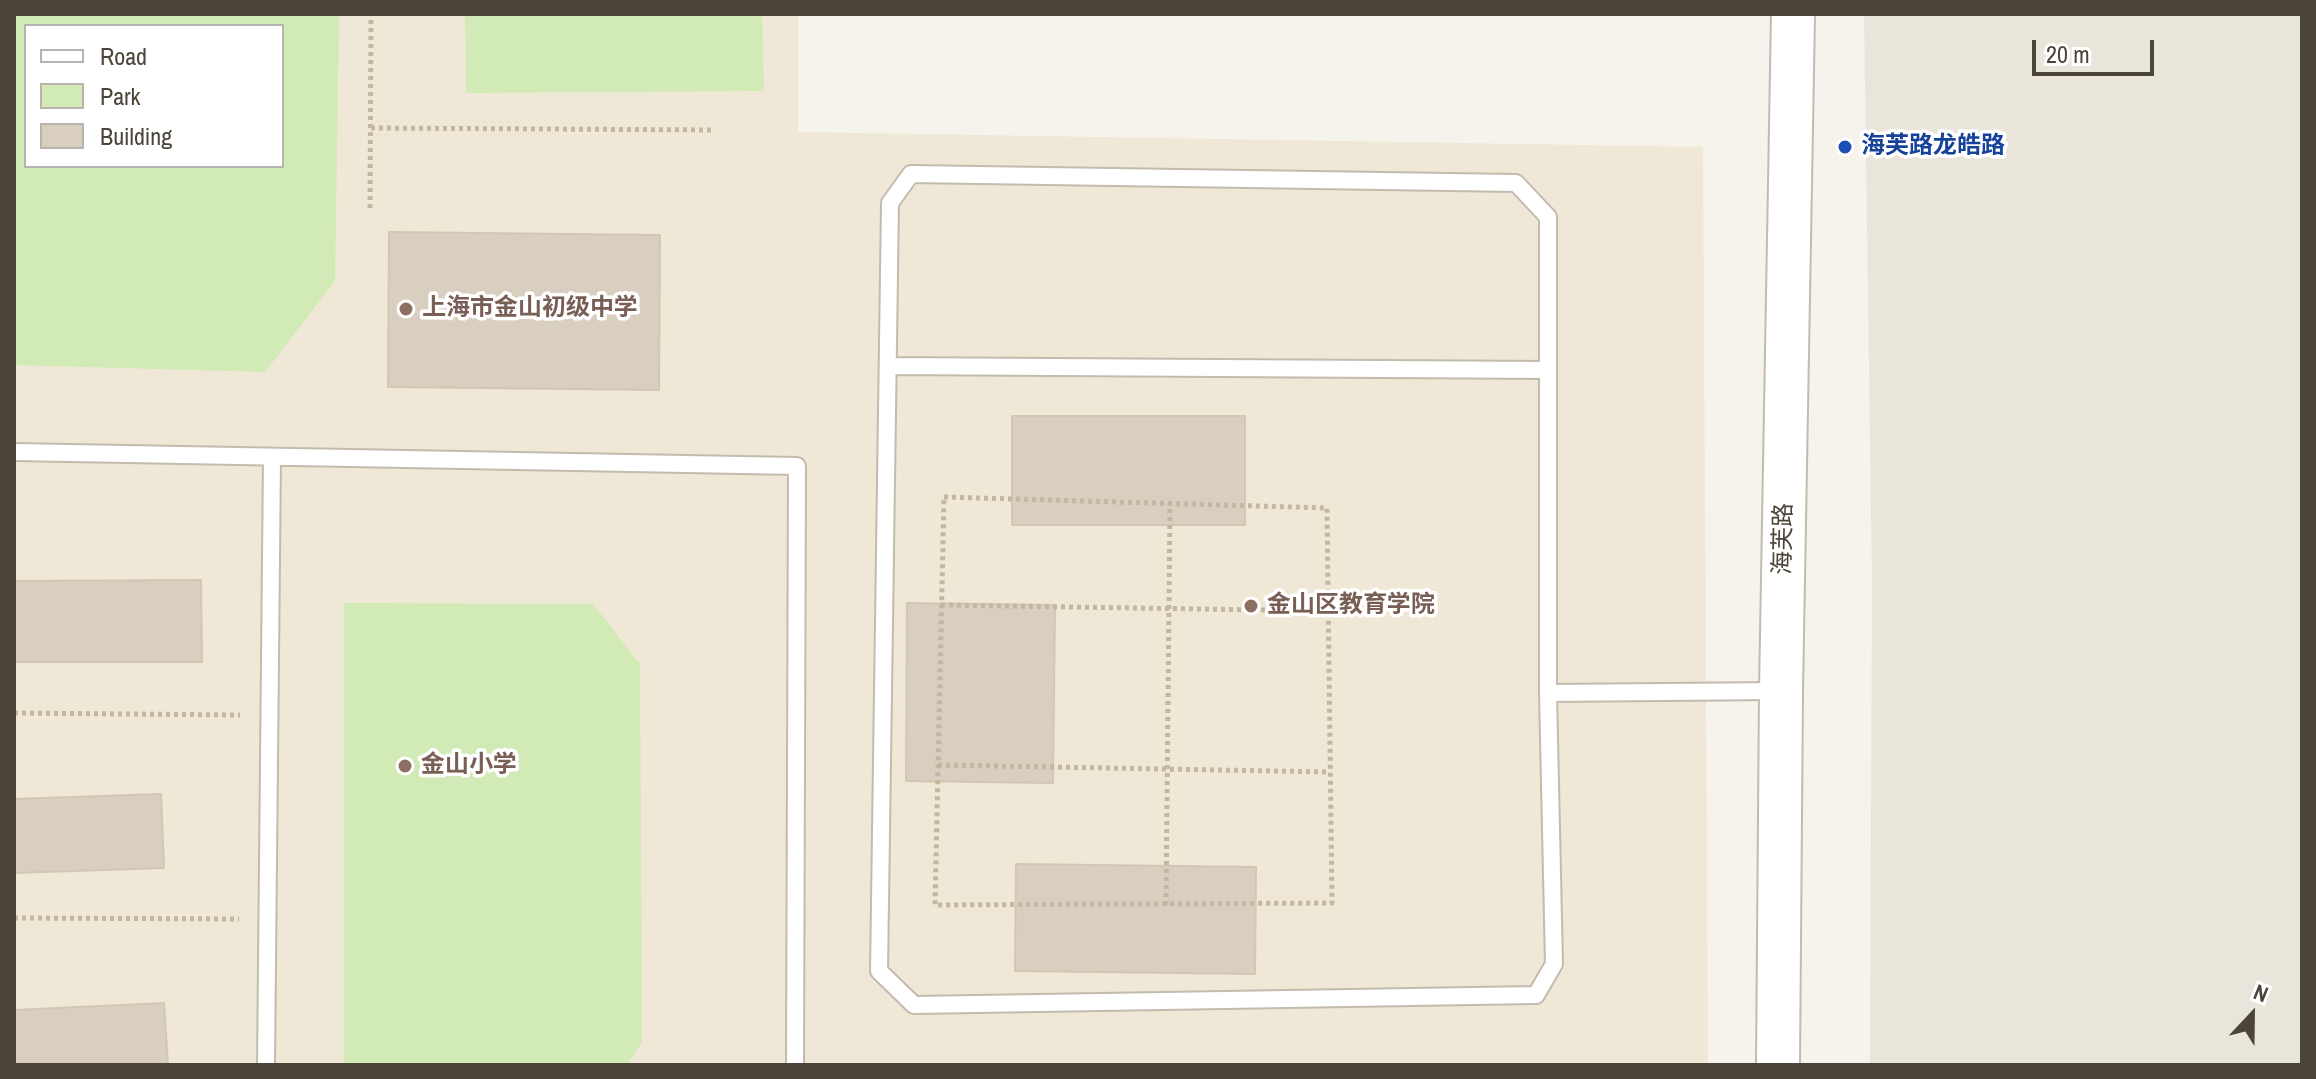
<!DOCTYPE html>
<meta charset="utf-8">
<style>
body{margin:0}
#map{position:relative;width:2316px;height:1079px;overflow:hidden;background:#f6f3ec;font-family:"Archivo Narrow",sans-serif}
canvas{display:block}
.frame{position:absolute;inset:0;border:16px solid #4b4439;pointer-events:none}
.legend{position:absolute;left:24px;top:24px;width:260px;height:144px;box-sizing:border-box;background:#fff;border:2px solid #b7b4b0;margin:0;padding:10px 14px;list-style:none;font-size:24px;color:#4b4439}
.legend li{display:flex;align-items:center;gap:16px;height:40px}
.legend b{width:40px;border:2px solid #b7b4b0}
.north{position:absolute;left:2212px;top:975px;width:80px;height:80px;-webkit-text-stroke:6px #fff;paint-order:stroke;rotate:22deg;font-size:22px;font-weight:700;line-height:32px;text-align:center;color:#4b4439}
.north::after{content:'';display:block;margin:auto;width:28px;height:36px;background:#4b4439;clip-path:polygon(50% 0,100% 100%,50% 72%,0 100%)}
.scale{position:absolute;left:2032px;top:40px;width:122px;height:36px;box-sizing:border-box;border:4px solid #4b4439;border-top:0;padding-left:10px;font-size:24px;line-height:28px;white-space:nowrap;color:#4b4439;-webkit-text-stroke:6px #fff;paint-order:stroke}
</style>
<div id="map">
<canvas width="2316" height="1079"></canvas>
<div class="frame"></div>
<ul class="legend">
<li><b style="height:10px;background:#fff"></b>Road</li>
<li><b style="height:22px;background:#d2eab5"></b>Park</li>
<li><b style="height:22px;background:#d8cfc1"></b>Building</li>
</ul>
<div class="north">N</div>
<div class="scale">20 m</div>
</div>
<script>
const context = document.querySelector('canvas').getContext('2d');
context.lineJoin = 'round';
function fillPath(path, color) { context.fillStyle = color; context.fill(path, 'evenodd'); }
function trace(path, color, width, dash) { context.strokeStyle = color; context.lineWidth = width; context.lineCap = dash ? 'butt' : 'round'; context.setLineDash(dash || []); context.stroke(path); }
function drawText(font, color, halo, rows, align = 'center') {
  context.font = font + ' "Archivo Narrow","Noto Sans SC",sans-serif'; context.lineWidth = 7; context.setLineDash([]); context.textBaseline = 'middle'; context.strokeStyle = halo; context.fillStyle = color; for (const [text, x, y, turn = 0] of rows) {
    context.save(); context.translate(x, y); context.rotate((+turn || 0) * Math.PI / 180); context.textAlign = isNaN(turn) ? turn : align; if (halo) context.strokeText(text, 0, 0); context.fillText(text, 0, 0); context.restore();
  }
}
const residential = new Path2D(`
 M1864 14H2302V1065H1870L1872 581Z`);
const education = new Path2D(`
 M14 14H798V132L1703 147 1708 1065H14ZM26 26H282V166H26Z`);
const green = new Path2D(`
 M14 14H339L335 281 265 372 14 365ZM26 26H282V166H26Z
 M465 14H762L764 91 466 93Z
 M344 603 593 604 640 664 642 1042 627 1065H344Z`);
const building = new Path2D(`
 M389 232 660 235 659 390 388 387Z
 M1012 416H1245V525H1012Z
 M201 580 202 662H14V581Z
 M907 603 1055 605 1053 783 906 781Z
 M161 794 164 868 14 873V799Z
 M1016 864 1256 867 1255 974 1015 971Z
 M164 1003 168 1065H14V1010Z`);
const path = new Path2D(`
 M371 128 715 130
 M370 208 371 14
 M944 497 1327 508 1332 903 935 905Z
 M941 605 1330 611
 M14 713 240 715
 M938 765 1329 772
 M1166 905 1170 503
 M14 918 239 919`);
const service = new Path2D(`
 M911 174 1516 183 1548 217V693L1554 964 1536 995 914 1005 879 971 890 203Z
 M888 366 1548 370
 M14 452 797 466 795 1065
 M1548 693 1779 691
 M266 1065 272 457`);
const tertiary = new Path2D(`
 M1778 1065 1781 691 1793 14`);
const markers = [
 [1845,147,8,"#1a4fb4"],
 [406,309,8,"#8d6e63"],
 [1251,606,8,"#8d6e63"],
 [405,766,8,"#8d6e63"]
];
const transitNames = [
 ["海芙路龙皓路",1861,147]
];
const educationNames = [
 ["上海市金山初级中学",422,309],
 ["金山区教育学院",1267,606],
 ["金山小学",421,766]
];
const streetNames = [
 ["海芙路",1784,539,-89]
];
fillPath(residential, '#eae5da');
fillPath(education, '#efe8d6');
fillPath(green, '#d2eab5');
fillPath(building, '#d8cfc1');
trace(building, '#d3c7b4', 2);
trace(service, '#c2bbae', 20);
trace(tertiary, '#c2bbae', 46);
trace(path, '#c4b79f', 5, [4, 4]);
trace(service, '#fff', 16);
trace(tertiary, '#fff', 42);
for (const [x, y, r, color] of markers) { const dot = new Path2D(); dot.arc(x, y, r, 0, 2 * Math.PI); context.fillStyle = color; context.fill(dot); trace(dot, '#fff', 3); }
drawText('bold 24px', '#164399', '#fff', transitNames, 'left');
drawText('bold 24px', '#785e54', '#fff', educationNames, 'left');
drawText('24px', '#4b4439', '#fff', streetNames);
</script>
